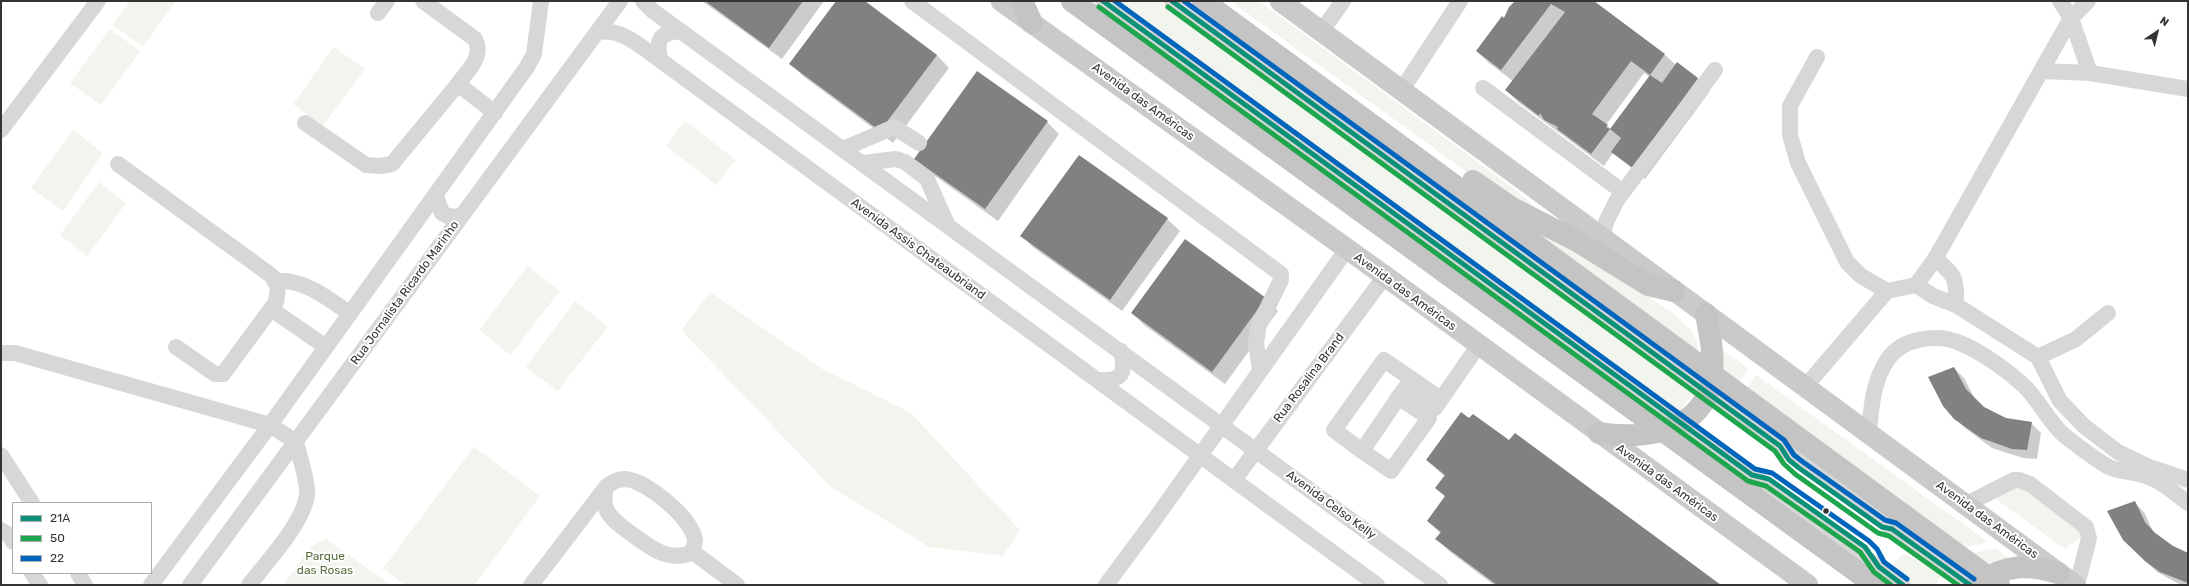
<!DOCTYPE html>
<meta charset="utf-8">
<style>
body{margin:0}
#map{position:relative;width:2189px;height:586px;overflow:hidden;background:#fff;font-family:Rubik,sans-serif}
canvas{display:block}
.frame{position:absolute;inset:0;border:2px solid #333;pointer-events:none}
.legend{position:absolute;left:12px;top:502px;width:140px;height:72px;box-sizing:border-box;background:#fff;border:1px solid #adadad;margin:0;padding:5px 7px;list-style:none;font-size:12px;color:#333}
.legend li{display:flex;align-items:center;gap:8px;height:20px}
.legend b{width:20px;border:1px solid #adadad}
.north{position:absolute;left:2137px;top:12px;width:40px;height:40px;-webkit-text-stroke:3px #fff;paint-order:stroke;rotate:35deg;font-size:11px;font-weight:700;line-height:16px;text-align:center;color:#333}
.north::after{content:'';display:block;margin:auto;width:14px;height:18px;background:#333;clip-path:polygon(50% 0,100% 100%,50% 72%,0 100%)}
</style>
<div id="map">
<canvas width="2189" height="586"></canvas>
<div class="frame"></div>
<ul class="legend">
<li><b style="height:5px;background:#0c9179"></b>21A</li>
<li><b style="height:5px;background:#1da64d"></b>50</li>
<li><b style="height:5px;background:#0065bd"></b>22</li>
</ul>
<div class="north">N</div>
</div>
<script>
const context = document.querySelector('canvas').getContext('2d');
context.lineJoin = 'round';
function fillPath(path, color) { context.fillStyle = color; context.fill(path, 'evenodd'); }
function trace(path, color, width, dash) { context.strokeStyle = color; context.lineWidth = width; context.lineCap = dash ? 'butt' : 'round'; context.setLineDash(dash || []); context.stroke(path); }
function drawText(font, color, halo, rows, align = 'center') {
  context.font = font + ' Rubik,sans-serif'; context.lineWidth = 4; context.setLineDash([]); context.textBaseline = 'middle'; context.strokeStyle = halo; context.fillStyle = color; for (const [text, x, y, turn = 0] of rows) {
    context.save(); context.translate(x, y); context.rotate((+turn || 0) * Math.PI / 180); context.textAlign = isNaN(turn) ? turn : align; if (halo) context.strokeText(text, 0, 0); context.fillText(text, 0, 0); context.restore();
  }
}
const green = new Path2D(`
 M130 1H176L143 47 112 25Z
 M1106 1H1161L1695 392 1676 416Z
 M1230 1H1259L1517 191 1554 224 1506 200Z
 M110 29 140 51 101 105 70 83Z
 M334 47 365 69 323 126 293 104Z
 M685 121 736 160 716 185 666 146Z
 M73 130 103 153 63 211 31 188Z
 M99 182 126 203 87 256 60 235Z
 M1516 219 1635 287 1676 316 1693 332 1699 348 1695 350Z
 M528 266 560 291 510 355 479 330Z
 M710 292 822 369 910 412 1020 530 1003 556 929 547 830 486 681 330Z
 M575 301 608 326 558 391 526 367Z
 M1721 349 1749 369 1739 382 1723 371Z
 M1756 375 1988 542 1963 548 1747 388Z
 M474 447 540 496 474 585H405L383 569Z
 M2020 484 2083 535 2065 549 1997 500V495Z
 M326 539 391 585H283L312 546Z
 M1996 548 2012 561 1989 565 1973 553Z
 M1903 553 1943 574 1935 585H1913L1893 566Z`);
const shadow = new Path2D(`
 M702 1H824L782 59Z
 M837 1H864L937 55 949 68 893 143 803 76 790 63Z
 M1517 1H1593L1665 55 1676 65 1677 64 1698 79 1710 91 1645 179 1613 153 1604 166 1518 102 1506 90 1513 81 1489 63 1477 51ZM1644 73 1650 77 1611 129 1606 125Z
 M1047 122 1059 134 998 221 928 171 916 159Z
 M1079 156 1167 219 1180 231 1122 311 1034 248 1022 236Z
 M1266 299 1278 311 1225 384 1144 325 1132 313Z
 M1954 368 1964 378 1975 399 1984 407 2006 419 2031 423 2041 433 2037 459 2023 458 1992 448 1965 428 1955 418Z
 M1427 460 1720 585H1494L1449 551 1437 539 1441 534 1428 521 1446 497 1436 488 1445 477Z
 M2134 502 2144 512 2154 533 2163 541 2188 553V585H2181L2157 572 2124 539Z`);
const building = new Path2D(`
 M705 1H803L769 48Z
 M836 1H865L937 55 880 131 789 64Z
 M1515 1H1594L1665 54 1650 75 1631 61 1592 114 1608 125 1606 127 1610 129 1591 154 1557 129 1558 127 1544 120 1540 113 1539 116 1505 90 1565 12 1551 4 1501 70 1476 51 1502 16 1504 18 1509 7Z
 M1677 62 1698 78 1633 168 1611 152 1621 138 1610 129 1650 75 1662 83Z
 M977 71 1048 121 985 209 914 159Z
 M1079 155 1168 218 1110 300 1020 236Z
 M1185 239 1266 298 1212 372 1131 313Z
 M1954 367 1966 389 1984 407 2006 418 2032 422 2027 450 2012 449 1981 438 1954 419 1943 406 1928 377Z
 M1461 412 1469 418 1473 414 1509 440 1515 433 1721 585H1497L1435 539 1441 532 1427 521 1445 496 1435 488 1445 475 1426 460Z
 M2135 501 2145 522 2154 532 2173 546 2188 553V583L2160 572 2146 562 2123 540 2107 511Z`);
const minor = new Path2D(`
 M423 1 475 39C484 57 468 70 458 84L495 113
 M643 1 653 11 1440 585
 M912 1 1281 274V280L1259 325 1256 343 1260 370
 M1103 1 1903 585
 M1172 1 1970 585
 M2060 1 2071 18 2090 73
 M378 13 387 1
 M598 32C622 28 641 47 660 60L1377 585
 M1321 32 1343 1
 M1817 57 1790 106V135L1798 163 1847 262 1861 276 1887 291 1916 285 1935 259 2071 18 2088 1
 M660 60C656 39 659 33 681 31
 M2041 71 2090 73 2188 89
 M1483 88 1623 192
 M1401 91 1460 1
 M305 123 366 165 380 166 392 164 458 84
 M1 130 98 1
 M843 149 894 127 919 143
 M863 163 896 159 905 162 927 179 947 224
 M118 164 272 276 278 288 276 302 223 374H215L176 347
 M436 196 442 213 450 217 461 216
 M1602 239 1606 222 1617 200 1715 70
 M1935 259C1955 274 1957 279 1956 305
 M276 281C304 279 328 298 350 314
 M1916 285 1933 296 1956 305 2038 357 2060 401 2084 426 2118 452 2147 466 2188 480
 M271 309 326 347
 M1 353H15L270 425 296 442C299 455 308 481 307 493 306 520 266 563 249 585
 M2038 357 2076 339 2108 313
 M1099 380C1123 381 1126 373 1121 351
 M1805 387 1887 291
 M1441 399 1384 360 1334 430 1362 451 1405 388 1435 408 1478 346
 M1869 434C1871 408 1873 380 1888 359 1902 338 1938 333 1960 343 1980 351 2007 370 2023 385 2039 399 2048 422 2065 436 2078 446 2093 458 2107 466 2118 472 2128 471 2139 474 2158 478 2173 492 2188 503
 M1362 451 1391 471 1429 418 1398 397
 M1 455 32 503
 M1234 480 1385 276
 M606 487C604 495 603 503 607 511 612 520 621 526 629 532 649 546 668 564 693 552
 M1965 505 2014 480H2019L2030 484 2086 527 2089 538 2077 585
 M1 530 10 536 13 542
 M693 552 737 585
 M32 573 40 585
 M78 573 85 585
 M151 585 270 425 527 67 534 54 541 1
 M190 585 620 1
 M531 585 606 487C612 482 617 479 625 479 646 480 692 518 695 540 695 543 693 548 693 552
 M1106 585 1155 519 1347 249`);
const major = new Path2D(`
 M1001 1 1385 276 1808 585
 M1280 1 2075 585`);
const highway = new Path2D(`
 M1022 1 1032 23
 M1072 1 1875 585
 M1203 1 1999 585
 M1473 181 1512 208 1577 241 1648 285 1674 291
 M1599 433C1645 440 1706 432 1712 375 1714 354 1710 335 1706 314
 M1979 583C2006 564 2028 564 2058 573`);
const bus1 = new Path2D(`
 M1103 1 1752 475 1769 479 1865 547 1879 567 1903 585
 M1172 1 1780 446 1789 460 1799 468 1882 527 1892 529 1970 585`);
const bus2 = new Path2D(`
 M1099 7 1748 481 1766 486 1860 552 1874 572 1891 585
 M1168 7 1775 451 1784 464 1795 474 1878 533 1889 536 1958 585`);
const bus3 = new Path2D(`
 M1115 1 1755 469 1772 473 1869 541 1877 549 1884 562 1907 579
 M1184 1 1784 440 1794 455 1803 462 1885 520 1896 523 1974 579`);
const markers = [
 [1826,511,3.5,"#333"]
];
const streetNames = [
 ["Avenida das Américas",1143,102,36],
 ["Avenida Assis Chateaubriand",918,249,36],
 ["Avenida das Américas",1405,292,36],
 ["Rua Jornalista Ricardo Marinho",405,293,-54],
 ["Rua Rosalina Brand",1309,378,-53],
 ["Avenida das Américas",1667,483,36],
 ["Avenida Celso Kelly",1331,505,36],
 ["Avenida das Américas",1987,520,36]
];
const parkNames = [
 ["Parque",325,557],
 ["das Rosas",325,571]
];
fillPath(green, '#f1f5ed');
fillPath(shadow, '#0003');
fillPath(building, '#818181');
trace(minor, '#d7d7d7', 16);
trace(major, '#cacaca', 21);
trace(highway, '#c4c4c4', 22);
trace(bus1, '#0c9179', 5);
trace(bus2, '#1da64d', 5);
trace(bus3, '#0065bd', 5);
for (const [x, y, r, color] of markers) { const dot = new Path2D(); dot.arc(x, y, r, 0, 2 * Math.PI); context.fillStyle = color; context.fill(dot); trace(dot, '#fff', 1.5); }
drawText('12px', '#333', '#fff', streetNames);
drawText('12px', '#56703f', '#fff', parkNames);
</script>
